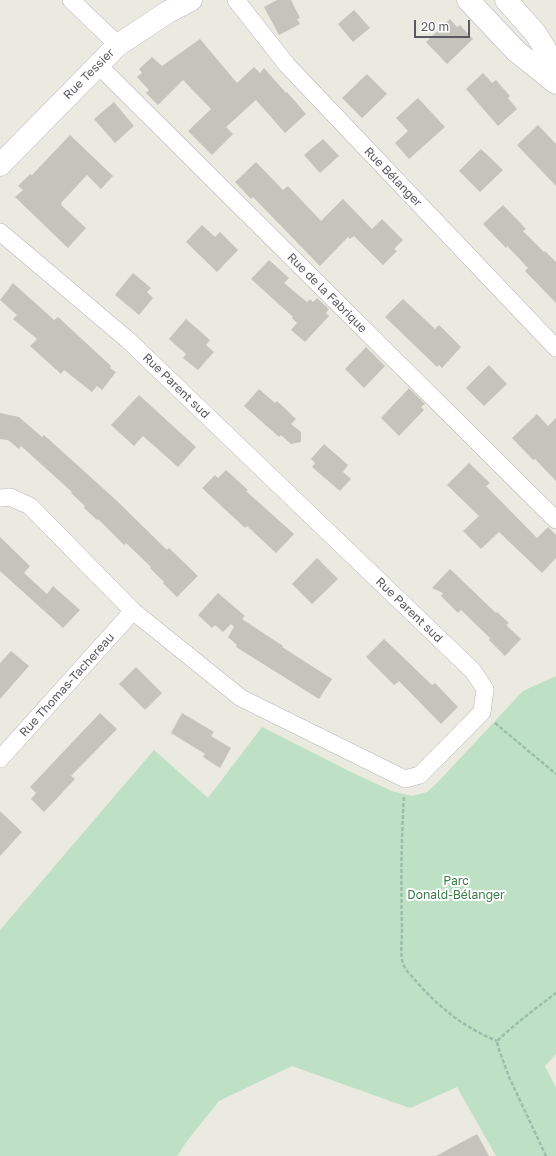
<!DOCTYPE html>
<meta charset="utf-8">
<style>
body{margin:0}
#map{position:relative;width:556px;height:1156px;overflow:hidden;background:#eaeae0;font-family:"Golos Text",sans-serif}
canvas{display:block}
.scale{position:absolute;left:414px;top:20px;width:56px;height:18px;box-sizing:border-box;border:2px solid #595a5f;border-top:0;padding-left:5px;font-size:12px;line-height:14px;white-space:nowrap;color:#595a5f;-webkit-text-stroke:3px #fff;paint-order:stroke}
</style>
<div id="map">
<canvas width="556" height="1156"></canvas>
<div class="scale">20 m</div>
</div>
<script>
const context = document.querySelector('canvas').getContext('2d');
context.lineJoin = 'round';
function fillPath(path, color) { context.fillStyle = color; context.fill(path, 'evenodd'); }
function trace(path, color, width, dash) { context.strokeStyle = color; context.lineWidth = width; context.lineCap = dash ? 'butt' : 'round'; context.setLineDash(dash || []); context.stroke(path); }
function drawText(font, color, halo, rows, align = 'center') {
  context.font = font + ' "Golos Text",sans-serif'; context.lineWidth = 4; context.setLineDash([]); context.textBaseline = 'middle'; context.strokeStyle = halo; context.fillStyle = color; for (const [text, x, y, turn = 0] of rows) {
    context.save(); context.translate(x, y); context.rotate((+turn || 0) * Math.PI / 180); context.textAlign = isNaN(turn) ? turn : align; if (halo) context.strokeText(text, 0, 0); context.fillText(text, 0, 0); context.restore();
  }
}
const green = new Path2D(`
 M556 676V1054L545 1066 556 1088V1156H496L457 1087 410 1108 292 1066 219 1101 187 1141 177 1156H0V930L154 750 208 798 262 727 353 773 392 791 412 796 427 792 437 783 523 691Z`);
const building = new Path2D(`
 M277 0H291L300 18 297 19 300 24 279 35 264 7Z
 M354 10 370 28 353 42 338 24Z
 M450 19 457 27 460 25 473 39 447 64 426 42Z
 M200 39 237 83 254 67 260 73 264 68 286 93 287 92 306 114 285 133 256 100 226 127 233 134 212 155 188 131 211 109 183 80 158 105 146 93 149 90 137 77 142 73 139 69 152 57 162 66Z
 M483 73 492 83 496 80 510 96 508 98 517 109 498 126 466 89Z
 M367 74 387 94 362 118 342 98Z
 M418 98 445 127 409 159 395 143 408 131 396 118Z
 M114 102 134 126 115 143 94 119Z
 M538 125 556 144V186L517 145Z
 M70 135 113 176 101 189 87 175 61 203 62 204 61 205 86 228 68 248 15 197 23 190 18 186 30 174 32 175Z
 M323 139 339 156 320 173 304 155Z
 M481 149 503 170 480 192 459 171Z
 M256 162 283 190 288 186 321 221 343 199 372 229 382 219 403 240 394 249 397 251 383 265 354 236 350 239 348 237 320 266 253 197 251 199 235 182Z
 M503 205 526 229 523 231 544 252 545 251 556 262V303L525 271 528 268 507 246 506 248 483 224Z
 M202 225 215 237 220 232 238 250 217 272 186 242Z
 M269 260 289 278 284 283 307 302 310 299 313 302 317 298 329 309 326 313 329 316 305 342 291 330 297 323 292 318 293 317 251 279Z
 M133 273 151 288 147 292 153 298 139 315 115 295Z
 M13 283 54 320 58 317 111 366 110 368 116 372 102 390 97 386 92 392 64 370 61 374 30 346 37 339 13 319 17 315 0 300Z
 M403 299 435 329 439 325 461 347 442 368 439 365 437 367 385 317Z
 M186 319 210 340 206 345 214 352 198 370 183 358 186 354 169 339Z
 M366 347 385 366 364 388 345 369Z
 M489 365 507 384 484 406 466 388Z
 M409 388 425 404 421 407 424 410 399 436 381 418Z
 M259 389 275 403 277 401 296 419 291 424 301 432V442L291 444 281 435 279 437 244 406Z
 M139 395 196 447 178 467 143 436 134 446 111 425Z
 M0 413 19 417 42 437 44 435 116 500 167 550 169 548 198 576 177 597 163 583 164 582 150 568 151 567 126 543 124 545 98 519 97 520 84 508 85 506 71 493 72 492 21 446 19 449 8 440 0 439Z
 M537 414 548 426 556 418V481L535 459 533 460 512 438Z
 M324 444 348 465 343 472 351 479 340 491 312 467 315 463 311 459Z
 M469 463 490 483 486 486 537 538 548 527 556 535V558L542 573 499 532 481 549 463 531 479 516 447 485Z
 M226 470 248 490 246 491 294 534 276 553 247 526 245 528 202 488 215 475 218 478Z
 M0 537 30 566 24 573 47 594 53 586 80 610 63 628 0 571Z
 M317 558 338 579 312 604 292 584Z
 M450 569 496 613 497 612 509 623 506 625 521 639 505 656 489 640 490 638 461 610 458 613 441 596 443 593 432 588Z
 M218 593 245 616 242 619 283 646 282 647 332 679 319 699 236 647 237 645 228 637 234 627 231 624 223 632 215 625 212 628 198 615Z
 M384 639 432 685 435 683 458 707 441 724 399 681 394 685 366 657Z
 M11 651 29 666 0 699V663Z
 M136 667 162 693 145 710 119 684Z
 M100 713 117 729 71 776 75 779 44 812 31 799 36 793 30 787Z
 M182 713 214 732 211 736 231 748 220 768 203 757 205 754 171 733Z
 M0 811 22 832 0 856Z
 M477 1134 489 1156H436Z`);
const path = new Path2D(`
 M495 723 556 774
 M404 797C401 841 401 886 402 930 402 938 400 957 403 963 405 970 411 975 415 980 438 1007 465 1028 497 1041
 M546 1156 509 1077 498 1047 497 1041C515 1024 536 1008 556 993`);
const minor = new Path2D(`
 M71 0 118 45
 M236 0 287 65 556 348
 M98 65 556 520
 M0 232 128 340 473 671 485 689 482 712 420 775 405 779 241 698 133 611 30 506 10 497 0 498
 M0 759 133 611`);
const tertiary = new Path2D(`
 M0 165 118 45 168 12 191 0`);
const secondary = new Path2D(`
 M468 0 516 51 556 83
 M506 0 536 34 556 67`);
const streetNames = [
 ["Rue Tessier",89,74,-45],
 ["Rue Bélanger",393,177,46],
 ["Rue de la Fabrique",327,293,45],
 ["Rue Parent sud",176,386,44],
 ["Rue Parent sud",409,610,44],
 ["Rue Thomas-Tachereau",67,685,-48]
];
const parkNames = [
 ["Parc",456,881],
 ["Donald-Bélanger",456,895]
];
fillPath(green, '#bee0c5');
fillPath(building, '#c5c4bc');
trace(minor, '#b7b8bd', 18);
trace(tertiary, '#b7b8bd', 23);
trace(secondary, '#b6b7bd', 23);
trace(path, '#99bfab', 2.5, [4, 2]);
trace(minor, '#fff', 17);
trace(tertiary, '#fff', 22);
trace(secondary, '#fff', 22);
drawText('12px', '#595a5f', '#fff', streetNames);
drawText('12px', '#3b7c4b', '#fff', parkNames);
</script>
